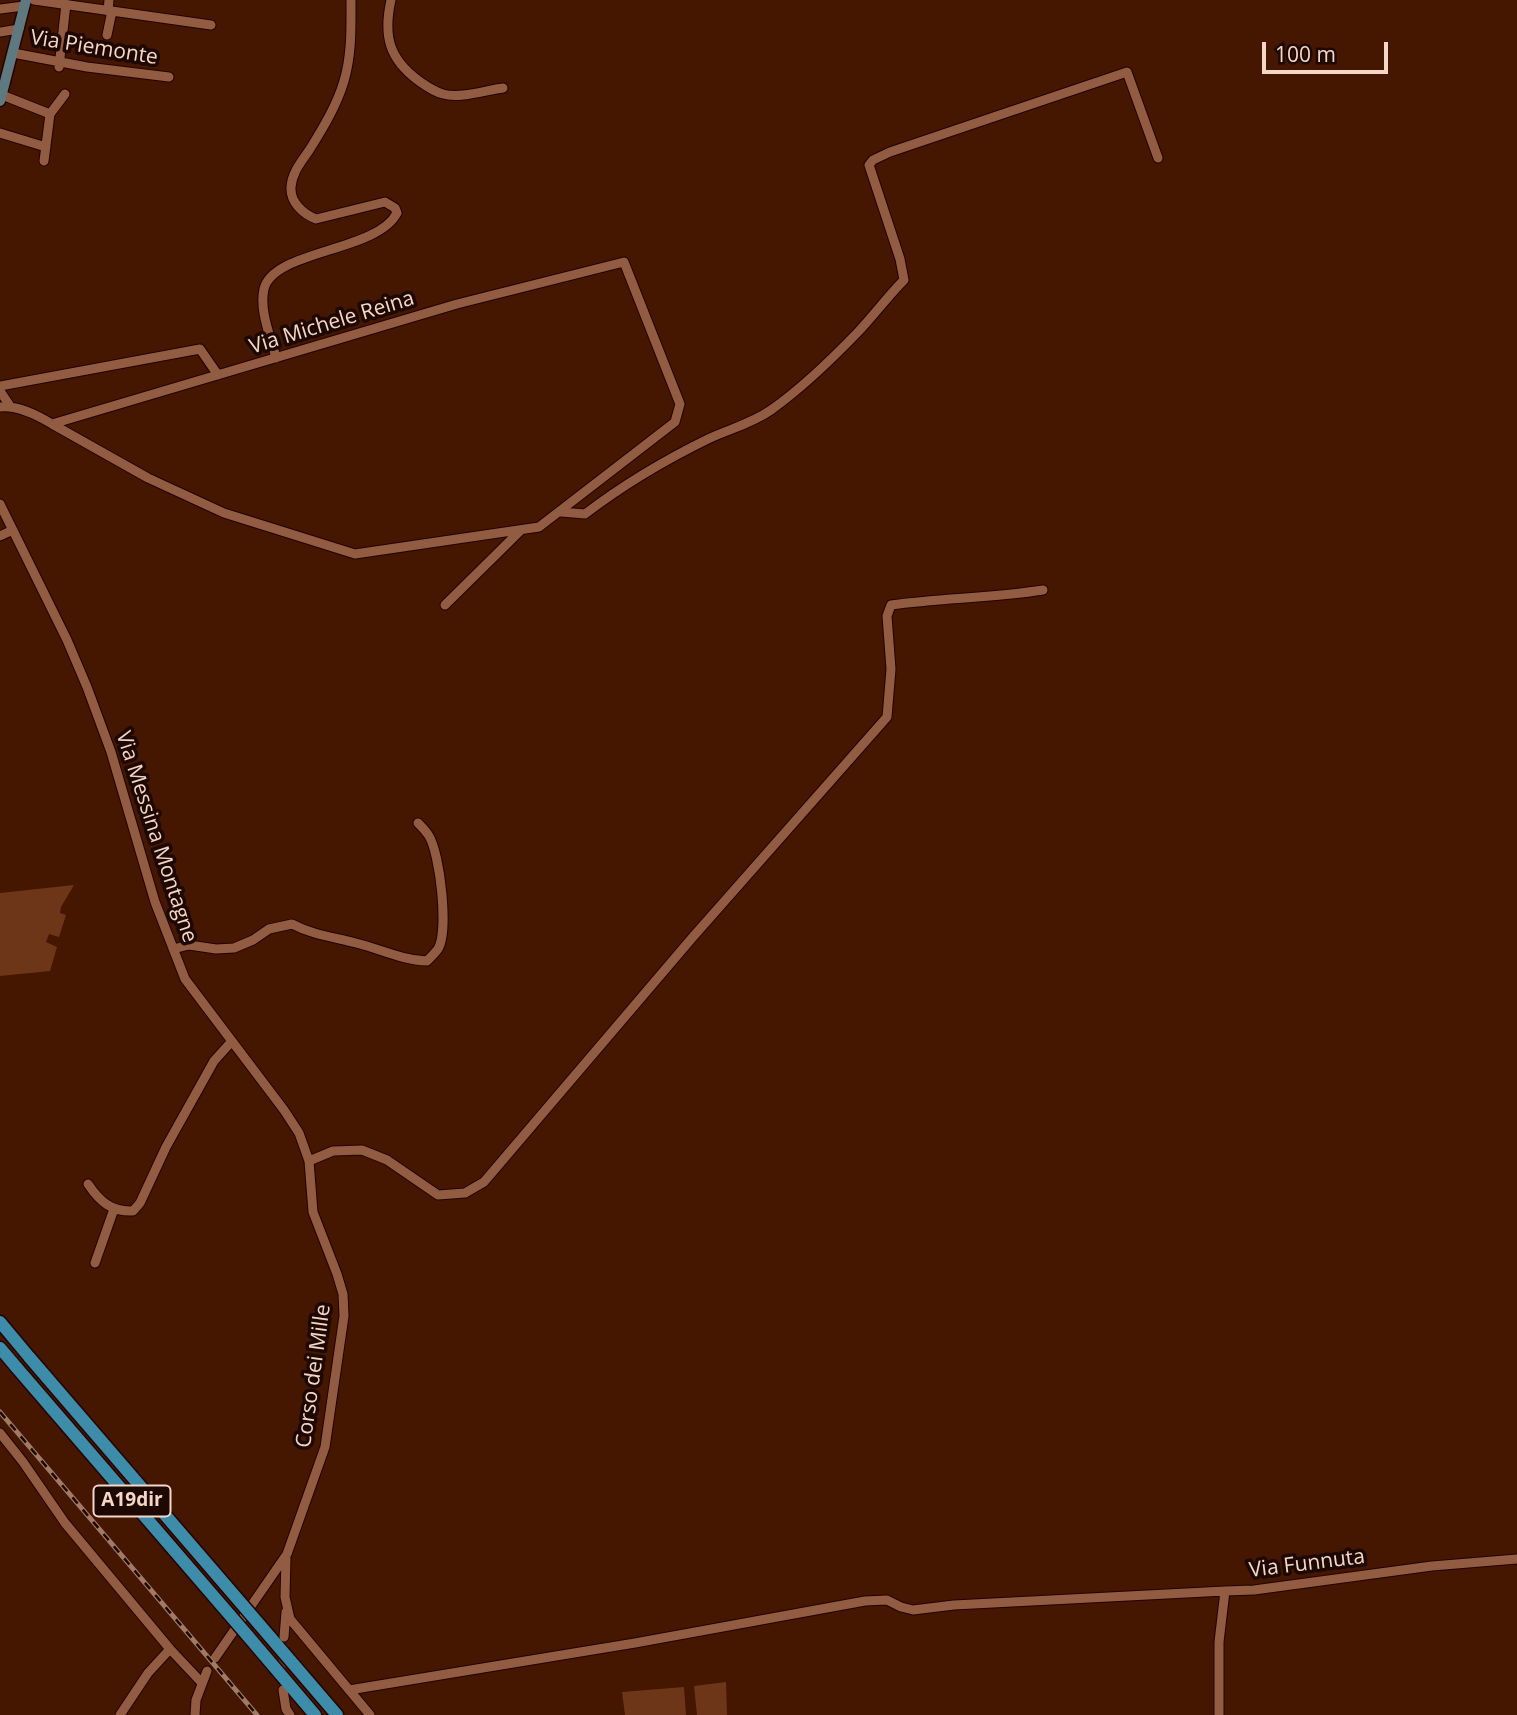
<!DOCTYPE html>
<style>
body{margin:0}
#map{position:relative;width:1517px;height:1715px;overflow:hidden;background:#451600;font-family:"Open Sans",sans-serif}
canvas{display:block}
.scale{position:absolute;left:1262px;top:42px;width:126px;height:32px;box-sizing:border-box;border:4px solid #f5d6c7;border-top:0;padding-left:9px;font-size:21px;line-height:24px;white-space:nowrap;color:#f5d6c7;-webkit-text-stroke:5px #1d0902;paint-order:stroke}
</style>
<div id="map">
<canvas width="1517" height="1715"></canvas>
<div class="scale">100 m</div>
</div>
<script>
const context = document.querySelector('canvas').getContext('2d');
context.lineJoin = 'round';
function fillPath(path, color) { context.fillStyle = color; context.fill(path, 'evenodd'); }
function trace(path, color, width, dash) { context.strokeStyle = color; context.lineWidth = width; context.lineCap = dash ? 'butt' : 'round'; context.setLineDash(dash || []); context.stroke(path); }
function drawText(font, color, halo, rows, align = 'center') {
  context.font = font + ' "Open Sans",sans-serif'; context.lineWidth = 7; context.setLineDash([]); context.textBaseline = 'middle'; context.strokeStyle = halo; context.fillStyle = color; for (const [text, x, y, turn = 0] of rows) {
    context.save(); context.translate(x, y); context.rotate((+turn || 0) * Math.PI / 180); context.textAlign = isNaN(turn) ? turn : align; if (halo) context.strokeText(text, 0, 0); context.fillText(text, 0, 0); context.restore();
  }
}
const green = new Path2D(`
 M74 885 61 907 60 913 66 915 59 937 49 934 46 942 57 947 50 971 0 976V893Z
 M726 1682 727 1715H697L694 1686Z
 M684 1687 686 1715H625L622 1692Z`);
const minorTunnel = new Path2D(`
 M283 1681 284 1637`);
const minor = new Path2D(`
 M34 0 211 25
 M391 0C383 36 389 59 419 81 426 86 435 92 443 94 460 99 486 90 503 88
 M0 9 24 6
 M108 11 109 0
 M0 32 19 29
 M107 35 112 11
 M13 53 87 67 169 77
 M59 67 66 4
 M2 95 50 114
 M0 133 46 147
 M44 161 50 114 65 94
 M276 358C271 337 259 311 264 289 273 250 377 252 397 213L395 208 385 202 316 219C303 214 290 202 291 187 292 172 302 161 310 149 323 128 337 105 344 81 352 54 351 27 351 0
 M0 386 200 349 218 375
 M0 391 10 406
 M0 407C18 405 37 415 52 424L148 478 224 513 355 554 539 527 675 422 680 404 624 262 457 304 52 424
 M0 504 67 640 87 687 111 752 155 902 185 979 284 1110 299 1133 309 1161 313 1212 337 1274 343 1294 344 1316 325 1447 287 1554 215 1658
 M561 512 585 514C623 485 665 460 708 439 729 429 751 424 771 410 802 388 832 359 858 332 874 315 888 296 904 280L900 259 869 165 873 160 890 152 1127 72 1158 158
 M0 536 13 530
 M445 605 521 530
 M173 949 189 945 216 949 234 948 253 940 269 929 292 924C313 935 333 937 356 943 380 949 402 960 427 961 430 958 435 953 438 949 449 931 440 854 429 836 426 831 422 827 418 823
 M309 1161 333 1151 362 1150 387 1160 438 1195 465 1193 484 1182 692 938 887 717 891 669 887 616 891 605C942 598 992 598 1043 590
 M88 1184C100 1202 112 1212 133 1211L140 1203 166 1147 214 1061 232 1041
 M95 1263 114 1209
 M0 1433 23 1462 65 1523 170 1649 201 1682
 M286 1558 285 1597 290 1619 370 1715
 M284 1637 286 1612
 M283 1690 286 1709 290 1715
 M349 1690 635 1643 865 1601 887 1600 901 1607 913 1610 954 1605 1225 1591
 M120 1715 148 1673 170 1649
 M195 1715 196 1700 207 1671
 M1219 1715V1642L1225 1591 1254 1590 1432 1566 1517 1559`);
const major = new Path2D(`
 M0 101 26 0`);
const highway = new Path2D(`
 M0 1322 30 1358
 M0 1348 17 1368
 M259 1624 337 1715
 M247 1635 315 1715`);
const rail = new Path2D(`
 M0 1412 257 1715`);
const highwayBridge = new Path2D(`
 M30 1358 259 1624
 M17 1368 247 1635`);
const shields = [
 [132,1501,77]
];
const shieldNames = [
 ["A19dir",132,1501]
];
const streetNames = [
 ["Via Piemonte",94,48,9],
 ["Via Michele Reina",332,323,-17],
 ["Via Messina Montagne",156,837,72],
 ["Corso dei Mille",314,1376,-82],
 ["Via Funnuta",1307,1564,-7]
];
fillPath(green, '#6d3619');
trace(minorTunnel, '#5f331e', 9, [9, 4.5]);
trace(minor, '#240300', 11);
trace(major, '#240300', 13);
trace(highway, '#240300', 15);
trace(minor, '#925c42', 9);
trace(major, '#5e7980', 10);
trace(highway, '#3c8caa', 12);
trace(rail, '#a07967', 5);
trace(rail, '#1d0902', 2.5, [8]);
trace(highwayBridge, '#240300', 15, []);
trace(highwayBridge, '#3c8caa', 12);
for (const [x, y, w] of shields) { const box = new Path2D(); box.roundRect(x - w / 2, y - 15.5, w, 31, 5); context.fillStyle = '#1d0902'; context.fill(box); trace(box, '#f5d6c7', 2); }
drawText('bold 19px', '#f5d6c7', null, shieldNames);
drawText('21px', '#f5d6c7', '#1d0902', streetNames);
</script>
